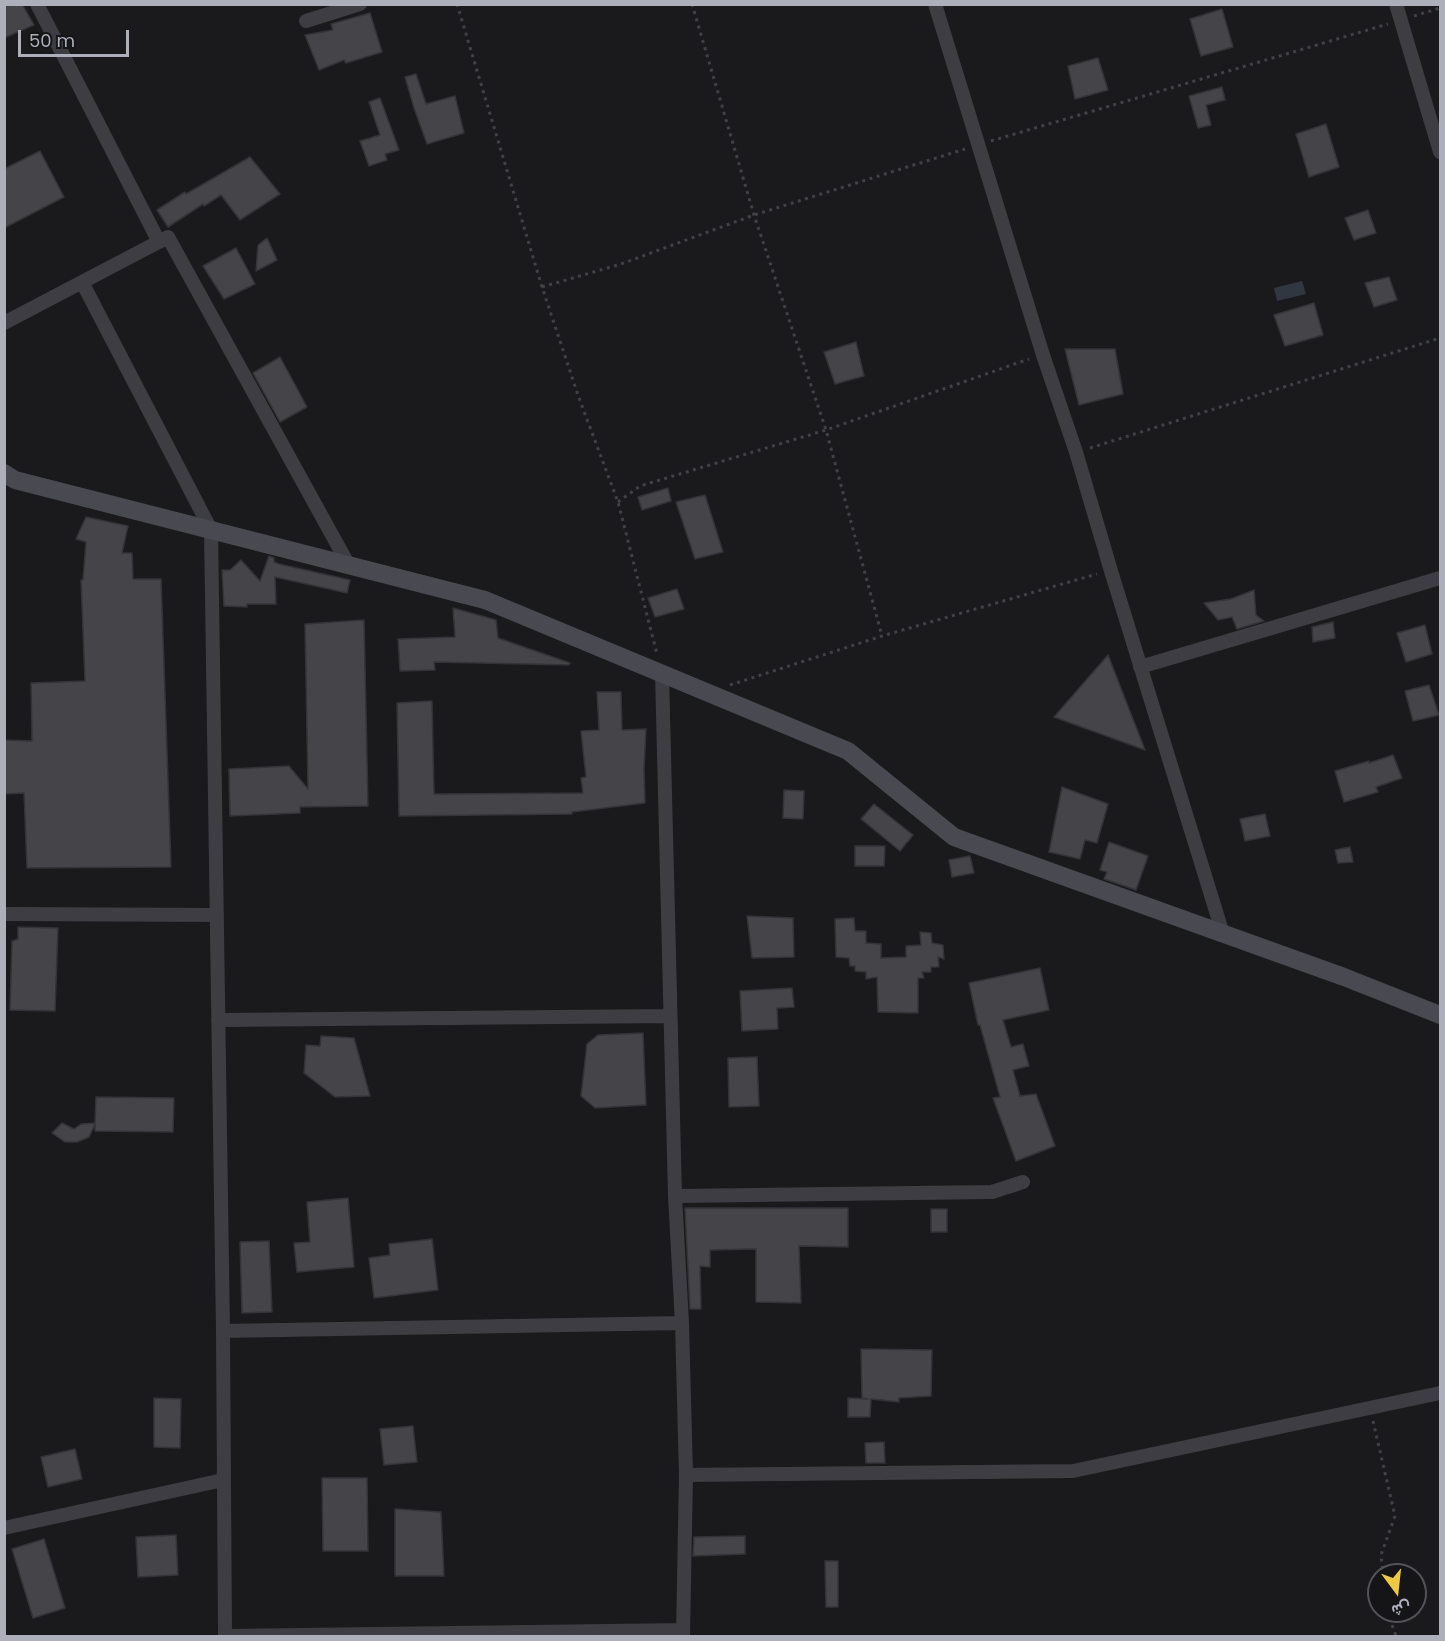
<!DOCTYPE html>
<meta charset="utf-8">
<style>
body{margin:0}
#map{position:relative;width:1445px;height:1641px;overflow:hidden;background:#1a1a1c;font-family:Poppins,Vazirmatn,sans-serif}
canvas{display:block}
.frame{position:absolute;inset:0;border:6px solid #adafbb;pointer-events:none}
.north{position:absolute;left:1367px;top:1563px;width:60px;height:60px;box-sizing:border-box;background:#151517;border:2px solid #525359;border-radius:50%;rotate:165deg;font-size:16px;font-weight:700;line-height:24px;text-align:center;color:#adafbb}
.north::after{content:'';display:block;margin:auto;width:21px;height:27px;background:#edc840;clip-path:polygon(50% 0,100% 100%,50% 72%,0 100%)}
.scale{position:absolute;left:18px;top:30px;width:111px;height:27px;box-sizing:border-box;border:3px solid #adafbb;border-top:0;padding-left:8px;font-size:18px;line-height:21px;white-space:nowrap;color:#adafbb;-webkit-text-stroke:4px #151517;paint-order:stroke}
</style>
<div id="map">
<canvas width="1445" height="1641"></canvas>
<div class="frame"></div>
<div class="north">ش</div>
<div class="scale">50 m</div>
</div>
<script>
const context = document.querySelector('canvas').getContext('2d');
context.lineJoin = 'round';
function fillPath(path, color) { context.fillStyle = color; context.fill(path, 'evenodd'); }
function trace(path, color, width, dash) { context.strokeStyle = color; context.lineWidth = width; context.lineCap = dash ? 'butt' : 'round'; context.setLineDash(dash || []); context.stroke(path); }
const water = new Path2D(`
 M1302 281 1306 294 1277 301 1274 288Z`);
const building = new Path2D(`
 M4 4H22L34 25 4 38Z
 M1222 9 1233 47 1201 56 1190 19Z
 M370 13 382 52 346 63 344 60 319 70 305 35 333 30 331 24Z
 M1098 58 1108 90 1075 99 1068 66Z
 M416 74 426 104 455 96 464 133 427 144 414 108 405 77Z
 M1222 87 1225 100 1206 105 1211 125 1198 128 1189 96Z
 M380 98 399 150 385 154 387 160 369 166 360 141 380 135 369 102Z
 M1326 124 1339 167 1309 177 1296 134Z
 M40 151 64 197 4 228V169Z
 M250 157 280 194 240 220 221 195 204 206 203 204 168 227 157 210 185 192 186 194Z
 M1368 210 1376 233 1354 240 1345 218Z
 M267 238 277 260 256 271 258 245Z
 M236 248 255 284 224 299 203 266Z
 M1389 277 1397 300 1374 307 1365 283Z
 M1314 303 1323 335 1285 346 1274 315Z
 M856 342 864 376 835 384 824 352Z
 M1065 349H1115L1123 394 1079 405Z
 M280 357 307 407 280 422 253 373Z
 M668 488 671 501 642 510 638 497Z
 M705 495 723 552 695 559 676 502Z
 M86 517 128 526 122 553H132L133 579H161L171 867 27 868 24 793 4 794V740L32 741 31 683 85 681 81 580H83L86 542 76 539Z
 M269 556 274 558V562L279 564 350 580 347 593 275 577 276 604H247V607L224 606 222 570H230L241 560 260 581Z
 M677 589 684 609 655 617 648 598Z
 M1254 590 1256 615 1264 621 1237 629 1232 617 1218 620 1204 603 1231 599Z
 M453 608 496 620 498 638 570 663 569 665 434 662 435 670 400 671 398 639 455 637Z
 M364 620 368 806 300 807V813L230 816 229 769 289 766 308 789 305 624Z
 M1333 622 1335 638 1313 642 1312 627Z
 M1425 625 1432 654 1406 662 1397 633Z
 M1108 655 1145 750 1054 717Z
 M1429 685 1439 715 1413 721 1405 691Z
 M597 692H621L622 730 646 729 644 769 645 803 572 812V814L399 816 397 703 432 701 434 794 583 793 581 778 586 777 581 731 599 730Z
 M1393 755 1402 778 1376 787 1378 792 1344 802 1335 771 1369 761V763Z
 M1062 787 1108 804 1097 843 1085 840 1080 859 1049 852Z
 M784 790 804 791 803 819 783 818Z
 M874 804 913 835 900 851 861 819Z
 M1265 814 1270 836 1245 841 1240 819Z
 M1109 842 1148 856 1136 890 1104 879 1107 872 1100 870Z
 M855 846H885L884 866H855Z
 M1350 847 1353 862 1338 863 1335 850Z
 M970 856 974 873 952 877 949 860Z
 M747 916 793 918 794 957 752 958Z
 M854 918 855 931H866V943L881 944V958L906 957V946L921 945 920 932 931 933 932 943 943 945 944 959 938 957 939 967H931V972H922L924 978H918V1013L878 1012 877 977 866 979V972L855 971V966H850L849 958 836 957 835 919Z
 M18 927 58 928 55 1011 10 1010 12 941 18 939Z
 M1040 968 1049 1010 1003 1020 1011 1047 1023 1044 1029 1066 1013 1070 1020 1096 1036 1094 1055 1146 1016 1161 993 1098 1000 1097 980 1025H978L969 983Z
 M792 988 794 1007 777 1008 778 1029 742 1031 740 991Z
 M643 1033 646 1105 595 1108 581 1096 587 1044 598 1035Z
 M321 1036 354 1038 370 1096 335 1097 304 1073 306 1045 320 1046Z
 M757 1057 759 1106 729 1107 728 1058Z
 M96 1097 174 1098 173 1132 95 1131V1124L89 1137 77 1142H65L52 1133 62 1123 74 1129 81 1124 95 1123Z
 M348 1198 354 1267 297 1272 294 1243 310 1242 307 1202Z
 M685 1208H848V1247L799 1246 801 1303 756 1302V1249L710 1250V1267L700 1266 701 1309H690Z
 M931 1209H947V1232H931Z
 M432 1239 438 1290 374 1298 369 1258 390 1255 389 1244Z
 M269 1241 272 1312 242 1313 240 1242Z
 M861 1349 932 1350 931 1396 899 1398V1402L871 1399 870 1417H848V1398L868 1399 862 1398Z
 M154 1398 181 1399 180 1448 154 1447Z
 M413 1426 417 1462 384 1465 380 1429Z
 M884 1442 885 1463H866L865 1443Z
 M75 1449 82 1479 48 1487 41 1457Z
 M322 1478H367L368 1551H323Z
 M395 1509 441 1512 444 1576H395Z
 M176 1535 178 1575 138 1577 136 1537Z
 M745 1536V1554L693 1556 694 1537Z
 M44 1539 65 1608 33 1618 12 1549Z
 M825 1561H838V1607H826Z`);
const path = new Path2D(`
 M457 4 542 287 579 398 618 502 657 654
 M692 4 754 215 826 430 882 636
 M1414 16 1440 8
 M991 141 1388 24
 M542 287 621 264 754 215 965 149
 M1090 448 1440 338
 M618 502 640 486 826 430 1029 359
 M730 685 882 636 1097 574
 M1373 1421 1395 1516 1381 1555 1383 1575
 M1387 1611 1396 1636`);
const street = new Path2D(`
 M37 4 159 242
 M935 4 1043 355 1076 452 1111 571 1223 934
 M1396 4 1440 152
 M306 21 360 4
 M82 282 211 530 223 1331 225 1636
 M4 323 168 237 348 564
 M1140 667 1440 578
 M662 673 675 1196 682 1323 686 1475 683 1636
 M4 914 217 915
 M218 1020 670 1016
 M675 1196 992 1192 1023 1182
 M223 1331 682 1323
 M686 1475 1073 1471 1440 1393
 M4 1528 223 1480
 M225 1636 683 1630`);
const secondary = new Path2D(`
 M4 473 15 480 485 600 848 751 954 837 1344 977 1440 1015`);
fillPath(water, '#303740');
fillPath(building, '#444449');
trace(building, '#343438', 1.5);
trace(path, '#414248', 3, [3, 4.5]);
trace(street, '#3d3d43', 14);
trace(secondary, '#494a51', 18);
</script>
